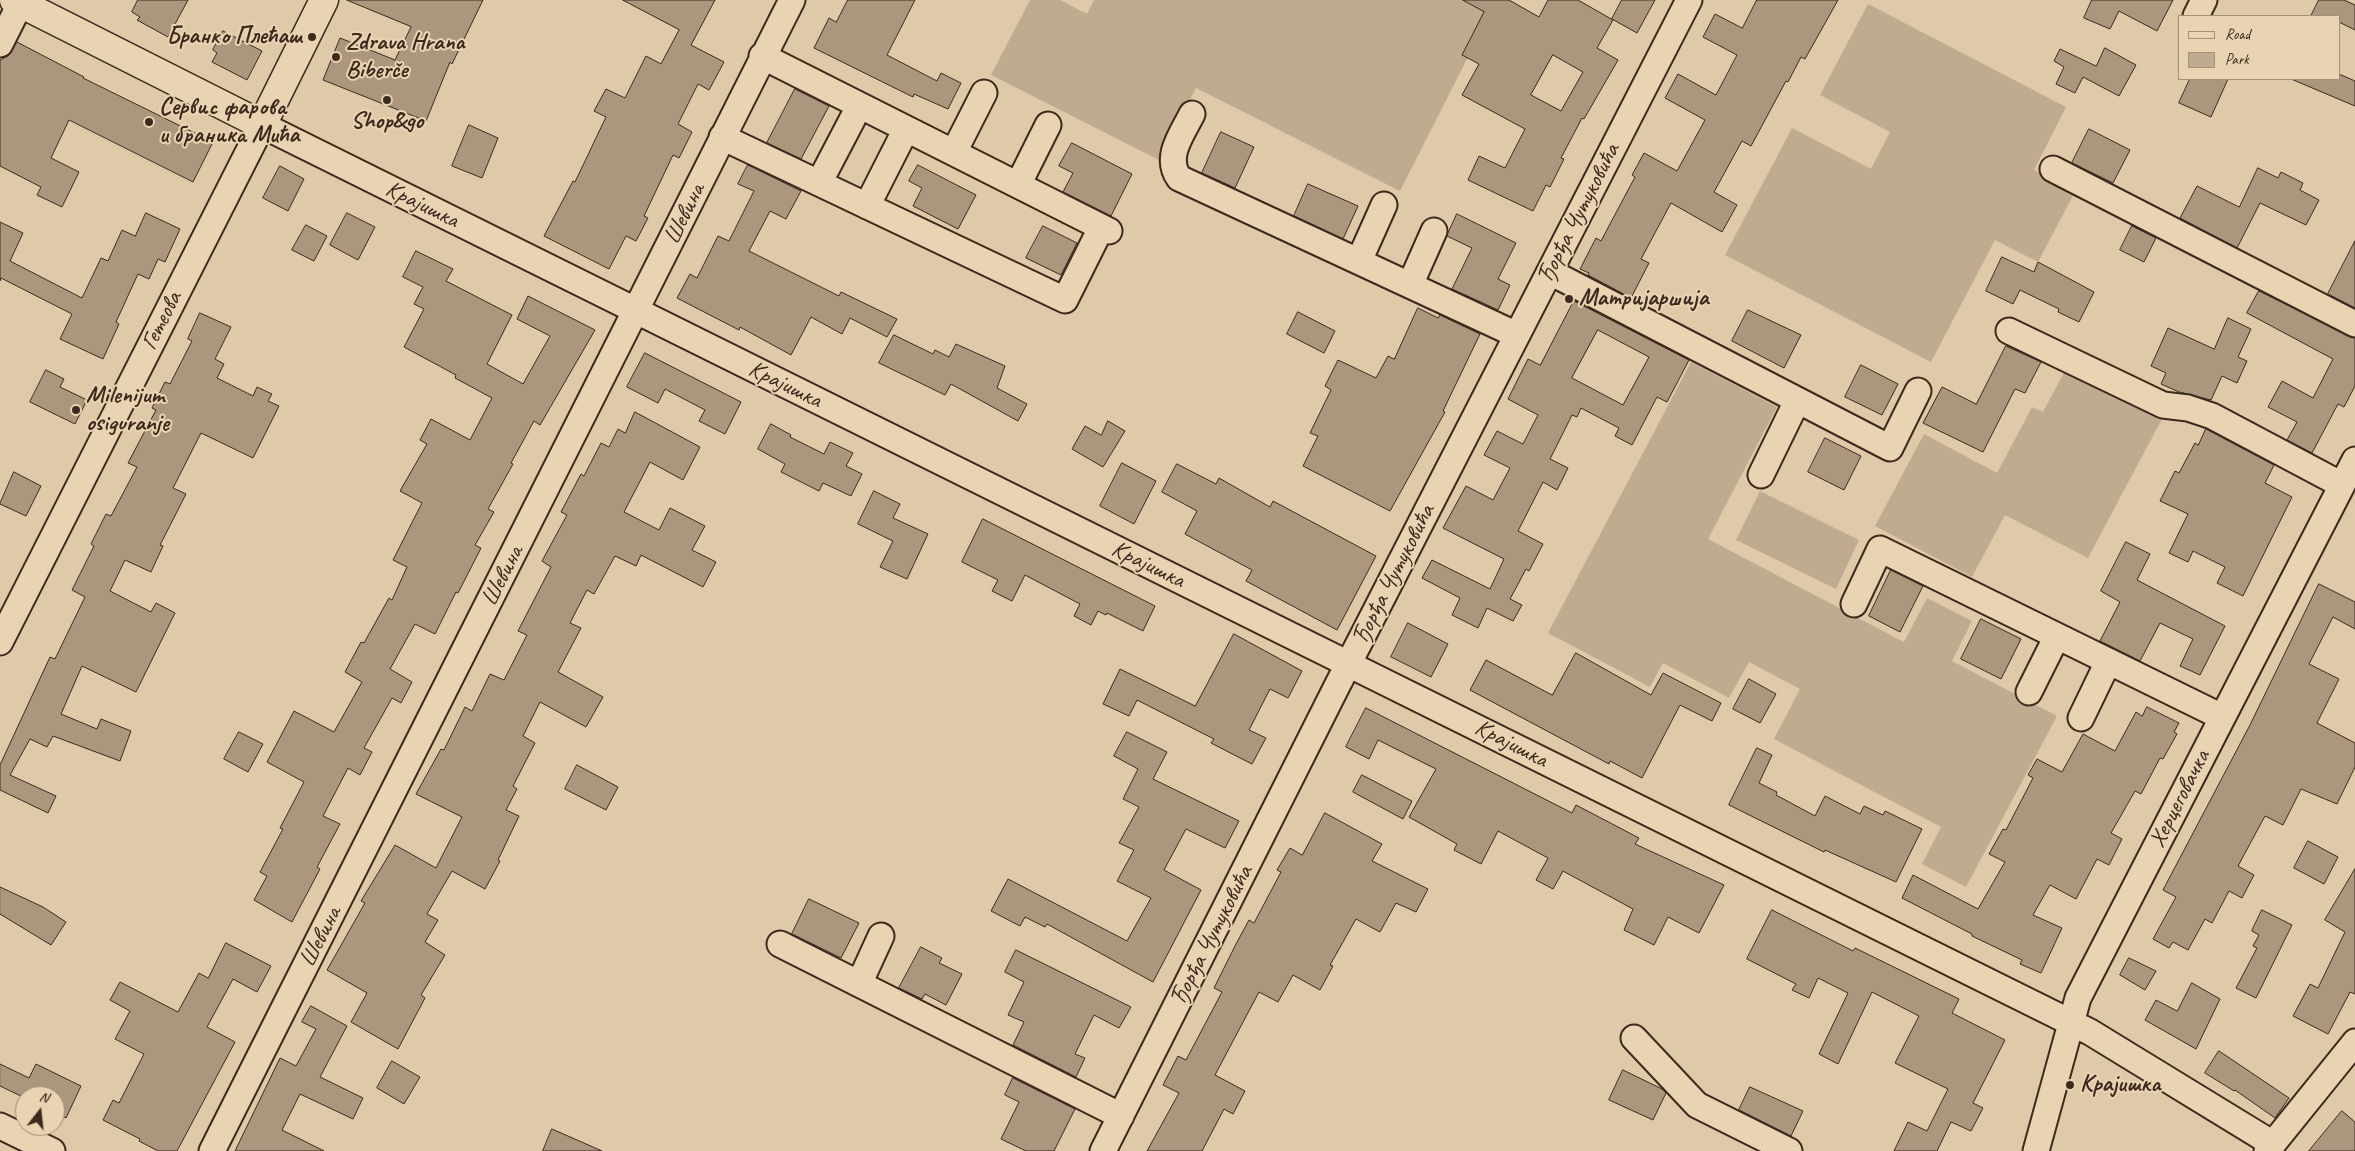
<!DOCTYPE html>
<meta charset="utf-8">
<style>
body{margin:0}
#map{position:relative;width:2355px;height:1151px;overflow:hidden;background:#e0c9a9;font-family:Caveat,sans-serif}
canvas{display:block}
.legend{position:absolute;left:2178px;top:15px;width:162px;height:65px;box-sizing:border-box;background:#ead3b2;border:1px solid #a48f77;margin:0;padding:6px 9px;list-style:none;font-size:15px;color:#3b2a1e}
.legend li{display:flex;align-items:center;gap:10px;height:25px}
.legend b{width:25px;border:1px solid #a48f77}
.north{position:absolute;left:15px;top:1086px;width:50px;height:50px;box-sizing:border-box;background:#ead3b2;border:1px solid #a48f77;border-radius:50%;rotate:16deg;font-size:14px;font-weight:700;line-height:20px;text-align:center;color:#3b2a1e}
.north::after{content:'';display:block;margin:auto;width:18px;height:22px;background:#3b2a1e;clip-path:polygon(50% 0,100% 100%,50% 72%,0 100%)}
</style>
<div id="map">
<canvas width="2355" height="1151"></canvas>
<ul class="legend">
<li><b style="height:6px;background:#ead3b2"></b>Road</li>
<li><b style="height:14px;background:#c1ab90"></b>Park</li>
</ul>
<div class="north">N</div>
</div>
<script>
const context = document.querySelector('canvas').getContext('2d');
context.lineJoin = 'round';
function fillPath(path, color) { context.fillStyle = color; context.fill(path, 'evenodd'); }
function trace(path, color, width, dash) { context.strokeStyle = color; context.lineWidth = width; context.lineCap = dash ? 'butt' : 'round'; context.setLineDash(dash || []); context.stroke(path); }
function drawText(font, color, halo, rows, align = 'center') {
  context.font = font + ' Caveat,sans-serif'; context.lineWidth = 4; context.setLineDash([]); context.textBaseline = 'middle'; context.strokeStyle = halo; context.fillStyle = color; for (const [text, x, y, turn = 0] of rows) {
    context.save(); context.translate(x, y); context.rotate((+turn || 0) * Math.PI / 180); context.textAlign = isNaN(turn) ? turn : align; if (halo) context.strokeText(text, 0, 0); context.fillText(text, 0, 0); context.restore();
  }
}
const green = new Path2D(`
 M1030 0H1060L1087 14 1094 0H1497L1400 191 1196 88 1159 160 991 75Z
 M1868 4 2066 107 2034 170 2075 192 2038 262 1995 240 1931 362 1725 255 1792 128 1871 169 1890 132 1820 95Z
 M1691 362 1777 407 1708 539 1904 642 1927 598 1972 621 1952 661 2057 716 1966 887 1922 864 1941 827 1774 739 1800 689 1749 662 1729 698 1663 663 1650 687 1548 633Z
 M2066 369 2162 419 2088 558 2005 515 1972 577 1875 526 1924 434 1997 473 2032 407 2043 412Z
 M1760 491 1859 540 1836 589 1736 540Z`);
const building = new Path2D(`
 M138 0H188L168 37 137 20 140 17 132 12Z
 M347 0H483L452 64 450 62 426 121 323 80 340 38 395 60 411 27Z
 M623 0H715L691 45 724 62 709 90 698 84 678 124 692 132 679 158 673 155 644 216 648 218 636 241 626 236 609 269 544 236 573 181 575 182 606 117 594 111 606 89 625 98 646 56 661 64 679 30Z
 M848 0H915L887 55 937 81 941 73 961 83 948 109 914 94 913 97 814 48 829 18 836 22Z
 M1463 0H1509L1539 17 1548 0H1578L1613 20 1597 48 1618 60 1584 119 1582 118 1561 158 1564 159 1550 187 1546 185 1533 211 1468 180 1479 156 1505 168 1525 129 1462 95 1479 64 1462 55 1484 12ZM1553 55 1583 72 1561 111 1531 95Z
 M1622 0H1655L1637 33 1612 19Z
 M1757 0H1838L1805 59 1801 57 1788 82 1786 81 1751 146 1742 141 1714 192 1737 205 1722 232 1671 203 1641 259 1649 263 1631 298 1588 275 1589 273 1580 269 1596 238 1601 241 1635 177 1632 175 1644 153 1677 171 1705 120 1665 98 1678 74 1716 95 1737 55 1703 37 1715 14 1742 28Z
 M2092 0H2173L2157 31 2119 11 2110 29 2084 18Z
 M2319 0H2344L2355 5V30L2339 22V16H2311Z
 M223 31 262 51 247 80 212 62 217 53 213 50Z
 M17 42 84 77 83 78 213 142 193 182 69 120 51 158 79 172 62 207 37 195 41 187 0 166V60L8 56Z
 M2105 48 2136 65 2119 96 2083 77 2075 93 2056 84 2064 67 2054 61 2060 49 2096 66Z
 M2339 74 2355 81V106L2291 79H2339Z
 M2190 79H2228L2211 117 2179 103Z
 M795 89 829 106 801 159 767 143Z
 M469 125 498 138 482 178 452 166Z
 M2089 129 2130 150 2113 183 2072 163Z
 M1221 132 1254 147 1235 188 1202 173Z
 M1072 143 1132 174 1111 216 1063 192 1073 173 1059 166Z
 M748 165 801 191 786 219 770 211 749 251 839 296 841 292 897 319 887 337 850 318 842 334 811 317 791 355 740 327 739 330 677 298 690 274 697 278 718 236 729 241 754 191 738 184Z
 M918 165 976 195 958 229 913 206 922 188 909 181Z
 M280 166 304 179 288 211 263 198Z
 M2258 168 2278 178 2281 172 2303 183 2300 190 2319 200 2306 225 2260 203 2237 248 2180 218 2197 186 2239 207Z
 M1308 184 1358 206 1343 239 1294 216Z
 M146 213 180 229 165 262 158 259 149 279 138 274 116 322 119 324 103 359 60 339 72 314 1 278 0 281V222L23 233 10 261 82 298 101 258 108 261 122 230 135 236Z
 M347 213 375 227 358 260 330 245Z
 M1457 214 1516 243 1498 279 1510 285 1498 310 1452 289 1472 248 1447 236Z
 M306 225 327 236 314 261 292 250Z
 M1043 226 1077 243 1061 275 1026 258Z
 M2132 226 2156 238 2144 262 2120 250Z
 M2355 241V308L2328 294Z
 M416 251 453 269 446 281 512 315 487 364 523 384 550 336 517 319 528 296 595 330 540 425 534 421 511 463 513 464 488 509 494 512 475 545 481 548 458 593 456 592 435 634 415 624 390 669 412 682 401 703 392 698 364 748 372 752 360 775 348 768 323 816 340 824 317 867 320 869 292 922 254 900 267 876 260 872 283 829 280 828 304 782 267 762 294 711 334 732 362 682 345 672 361 642 364 643 389 598 392 600 407 567 393 560 422 503 400 491 427 444 420 440 431 419 470 440 492 398 455 378 456 375 404 347 424 309 414 304 423 287 403 277Z
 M2002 257 2034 272 2038 262 2094 292 2079 322 2058 312 2059 309 2020 290 2013 304 1986 291Z
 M2259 291 2355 338V386L2344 407 2338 404 2312 453 2287 440 2297 422 2268 407 2282 381 2313 398 2333 359 2247 313Z
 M1574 301 1689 360 1667 402 1657 397 1632 445 1615 436 1619 428 1581 408 1577 417 1572 415 1550 459 1568 468 1557 490 1543 482 1518 531 1543 544 1529 571 1526 569 1510 599 1522 605 1513 621 1487 608 1478 628 1452 615 1460 598 1422 578 1432 560 1490 589 1504 559 1443 528 1466 486 1493 500 1510 468 1484 455 1497 431 1523 444 1538 415 1508 399 1528 359 1540 365ZM1598 330 1649 357 1623 405 1572 378Z
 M1418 308 1438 318 1440 315 1480 334 1443 411 1445 412 1390 511 1303 466 1318 436 1310 433 1331 390 1325 386 1338 360 1376 378 1388 356 1394 359Z
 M1748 310 1801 335 1784 368 1732 341Z
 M1298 312 1335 331 1324 353 1287 334Z
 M200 313 231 327 215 359 224 364 217 378 253 396 257 387 272 394 268 401 279 406 253 458 201 433 173 488 186 494 160 545 163 546 151 572 125 560 110 591 151 612 156 603 175 613 136 692 82 666 61 714 97 729 101 719 131 731 120 761 53 736 47 747 30 739 10 775 56 796 48 813 0 790V765L50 657 55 659 85 597 72 590 94 546 91 544 106 514 111 516 137 467 128 463 156 410 152 408 165 382 170 384 192 341 188 339Z
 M2228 318 2251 329 2238 357 2247 361 2237 383 2222 376 2211 400 2179 392 2161 384 2166 373 2151 366 2168 328 2214 349Z
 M894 335 933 354 935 350 949 357 956 344 1005 366 997 388 1027 404 1018 421 951 384 945 395 879 363Z
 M2006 346 2041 362 2025 393 2015 389 1983 452 1923 423 1942 387 1976 404Z
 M645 353 741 402 725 434 699 421 705 410 665 389 658 403 627 387Z
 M1861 365 1898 384 1882 415 1845 397Z
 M46 370 64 379 60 387 87 400 75 424 30 402Z
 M635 412 700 447 683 480 650 462 624 512 659 530 670 508 705 526 692 550 716 562 703 587 641 555 636 566 615 556 594 594 587 590 570 623 581 628 558 672 603 697 586 727 540 702 523 736 535 743 513 786 517 789 506 810 519 816 498 860 500 861 485 889 452 871 427 914 438 920 425 942 445 955 421 995 425 998 398 1049 351 1022 367 993 327 970 365 903 361 901 395 845 436 868 462 817 416 794 441 749 444 750 465 707 472 711 490 674 504 680 527 635 518 631 551 567 542 561 567 515 561 512 581 474 584 476 601 443 609 447 618 429 625 433Z
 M1108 421 1125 431 1103 467 1072 449 1085 426 1101 435Z
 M771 424 791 435 790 437 824 454 830 442 853 453 846 466 862 474 851 496 823 483 819 491 781 472 785 464 758 449Z
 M2206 429 2274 465 2265 483 2292 497 2243 596 2217 583 2225 567 2193 551 2188 562 2169 553 2188 514 2160 501 2175 471 2179 473 2195 443 2198 445Z
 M1825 438 1861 456 1844 490 1808 472Z
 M1122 463 1156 481 1134 524 1100 506Z
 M1177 464 1216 484 1219 478 1270 507 1273 501 1376 556 1337 630 1246 581 1252 570 1185 534 1197 511 1162 492Z
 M14 472 41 486 26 516 0 504Z
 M874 491 900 504 893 518 928 534 907 579 880 567 893 541 858 524Z
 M983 519 1155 606 1143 631 1107 613 1106 615 1098 611 1091 625 1074 616 1080 604 1025 575 1012 601 992 591 998 580 962 562Z
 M2126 542 2150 554 2137 580 2225 626 2200 675 2180 666 2193 639 2160 623 2140 661 2100 641 2120 602 2101 591Z
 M1891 570 1923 586 1900 632 1869 616Z
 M2319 584 2355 602V629L2333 617 2309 664 2339 679 2317 723 2355 743V767L2337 804 2301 789 2283 825 2265 816 2238 866 2254 875 2242 898 2229 891 2212 923 2205 919 2188 950 2173 942 2169 948 2153 939 2176 897 2163 890 2250 725Z
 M1981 619 2021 639 2001 679 1961 659Z
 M1408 623 1448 644 1431 677 1391 657Z
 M1234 634 1302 671 1288 698 1270 689 1249 730 1266 738 1252 764 1211 743 1214 739 1137 700 1129 716 1103 704 1120 669 1195 706Z
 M1576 653 1651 695 1663 673 1721 703 1712 721 1680 705 1642 778 1610 761 1609 764 1470 690 1486 660 1552 695Z
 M1749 679 1776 694 1760 723 1733 709Z
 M2147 707 2179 723 2174 732 2177 734 2163 759 2160 758 2141 794 2135 791 2111 833 2122 839 2109 865 2097 859 2076 899 2050 885 2033 915 2062 928 2041 973 2020 964 2022 960 1972 936V934L1902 898 1913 875 1978 909 2005 862 1989 854 2003 829 2006 830 2033 778 2028 775 2037 759 2062 772 2083 734 2115 751 2136 712 2142 716Z
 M1366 708 1572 813 1576 805 1639 838 1635 844 1724 885 1699 933 1668 917 1654 945 1624 930 1633 909 1563 871 1553 889 1536 880 1548 858 1498 831 1481 864 1454 850 1457 844 1409 817 1436 769 1378 740 1369 759 1346 747Z
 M239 732 263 744 248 772 224 759Z
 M1127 732 1167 752 1153 779 1239 821 1225 848 1186 829 1164 870 1201 890 1153 982 1047 924 1045 927 1025 917 1020 926 991 911 1008 879 1127 941 1151 898 1117 881 1134 850 1119 843 1139 807 1123 799 1138 769 1114 756Z
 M1757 748 1772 755 1759 783 1777 792 1776 795 1815 816 1825 796 1860 814 1864 806 1883 815 1885 811 1922 829 1896 882 1825 850 1824 852 1729 805Z
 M577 765 618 787 606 810 565 789Z
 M1362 775 1412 801 1403 819 1353 792Z
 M1325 813 1382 844 1372 861 1428 889 1416 912 1396 903 1380 932 1356 919 1330 965 1333 966 1320 990 1293 975 1278 1002 1259 992 1215 1075 1245 1091 1233 1114 1224 1109 1202 1151H1147L1179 1093 1163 1085 1178 1056 1186 1060 1222 992 1214 988 1236 944 1249 920 1254 923 1281 872 1277 870 1290 848 1302 855Z
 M2308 841 2338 857 2324 884 2294 868Z
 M2355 869V994L2350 992 2328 1034 2293 1016 2310 984 2318 988 2345 932 2325 920Z
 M0 887 43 907 66 922 51 945 0 914Z
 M809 899 859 923 841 958 792 934Z
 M1772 910 1853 951 1855 948 1959 999 1952 1013 2005 1040 1973 1103 1983 1108 1971 1131 1951 1122 1937 1151H1894L1908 1122 1927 1131 1948 1089 1895 1063 1919 1016 1872 992 1838 1064 1819 1054 1848 993 1818 978 1809 998 1792 990 1796 984 1747 959Z
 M2262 910 2292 925 2256 998 2236 988 2257 948 2253 946 2259 935 2252 931Z
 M226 943 271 966 257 992 233 979 207 1027 235 1042 177 1151H158L139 1141 140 1139 103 1120 113 1100 119 1103 144 1054 115 1039 130 1011 110 1000 120 982 178 1012 199 973 208 978Z
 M921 947 942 958 939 963 962 974 946 1005 925 994 922 999 899 988Z
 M1016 950 1131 1007 1119 1028 1094 1015 1075 1054 1085 1058 1076 1077 1013 1045 1024 1022 1008 1015 1024 982 1005 972Z
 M2129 958 2156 971 2145 990 2120 975Z
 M2192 983 2220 999 2196 1049 2145 1020 2156 1000 2177 1011Z
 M311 1006 347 1026 320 1077 363 1098 353 1119 300 1094 282 1130 324 1151H235L280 1058 296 1066 316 1029 302 1022Z
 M2219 1051 2289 1098 2275 1118 2235 1090 2234 1091 2205 1073Z
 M392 1061 420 1077 404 1104 377 1088Z
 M0 1064 29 1078 36 1064 81 1086 66 1118 55 1112V1096H25V1098L0 1086Z
 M1623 1070 1662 1089 1666 1093 1653 1120 1609 1100Z
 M1013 1078 1075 1109 1054 1151H1026L1001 1139 1019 1102 1005 1095Z
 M1750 1087 1803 1111 1791 1136 1739 1110Z
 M2342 1111 2355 1122V1151H2309Z
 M552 1129 602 1151H543Z`);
const minor = new Path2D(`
 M2196 16 2204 0
 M0 44 22 0
 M762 56 1109 231
 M1192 114C1182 134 1164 157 1179 178L1517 335
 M722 137 1065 300 1095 240
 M954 152 984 93
 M2053 169 2355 324
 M819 183 853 118
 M1018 185 1048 125
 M867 206 901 139
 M1359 261 1384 205
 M1550 272 1890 448 1918 391
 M1410 285 1434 231
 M2009 331 2163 405 2188 408 2212 416 2342 485
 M1761 475 1797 401
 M1854 604 1880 549 2222 717
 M0 642 262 125 2090 1032 2273 1144
 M2029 692 2057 636
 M2081 718 2108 662
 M780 944 1121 1116
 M859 984 881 936
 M1634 1038 1697 1105 1789 1151
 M0 1126 52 1151
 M212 1151 792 0
 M1103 1151 1336 688 1689 0
 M2036 1151 2078 998 2355 460
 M2267 1151 2355 1042`);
const major = new Path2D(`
 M14 0 262 125 324 0`);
const markers = [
 [312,37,5,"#3b2a1e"],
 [336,57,5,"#3b2a1e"],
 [387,100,5,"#3b2a1e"],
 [149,122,5,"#3b2a1e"],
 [1569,299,5,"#3b2a1e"],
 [76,410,5,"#3b2a1e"],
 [2070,1085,5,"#3b2a1e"]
];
const poiNames = [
 ["Бранко Плећаш",302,37,"right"],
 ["Zdrava Hrana",346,43],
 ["Biberče",346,71],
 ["Сервис фарова",159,108],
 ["и браника Мића",159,136],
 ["Shop&go",387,122,"center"],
 ["Матријаршија",1579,299],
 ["Milenijum",86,396],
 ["osiguranje",86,424],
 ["Крајишка",2080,1085]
];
const streetNames = [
 ["Крајишка",422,205,26],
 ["Шевина",685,214,-64],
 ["Ђорђа Чутуковића",1579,214,-63],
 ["Гетеова",162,321,-63],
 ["Крајишка",785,385,26],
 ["Крајишка",1148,565,26],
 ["Ђорђа Чутуковића",1394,575,-63],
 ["Шевина",503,576,-63],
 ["Крајишка",1511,744,27],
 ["Херцеговачка",2180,799,-63],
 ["Ђорђа Чутуковића",1212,936,-63],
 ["Шевина",321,937,-63]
];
fillPath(green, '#c1ab90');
fillPath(building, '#ac977e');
trace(building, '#3b2a1e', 1);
trace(minor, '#3b2a1e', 29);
trace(major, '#3b2a1e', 31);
trace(minor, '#ead3b2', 25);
trace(major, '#ead3b2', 28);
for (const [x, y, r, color] of markers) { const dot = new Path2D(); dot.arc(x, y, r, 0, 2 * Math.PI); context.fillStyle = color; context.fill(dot); trace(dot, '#ead3b2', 2); }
drawText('bold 24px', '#3b2a1e', '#ead3b2', poiNames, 'left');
drawText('24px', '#3b2a1e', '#ead3b2', streetNames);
</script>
